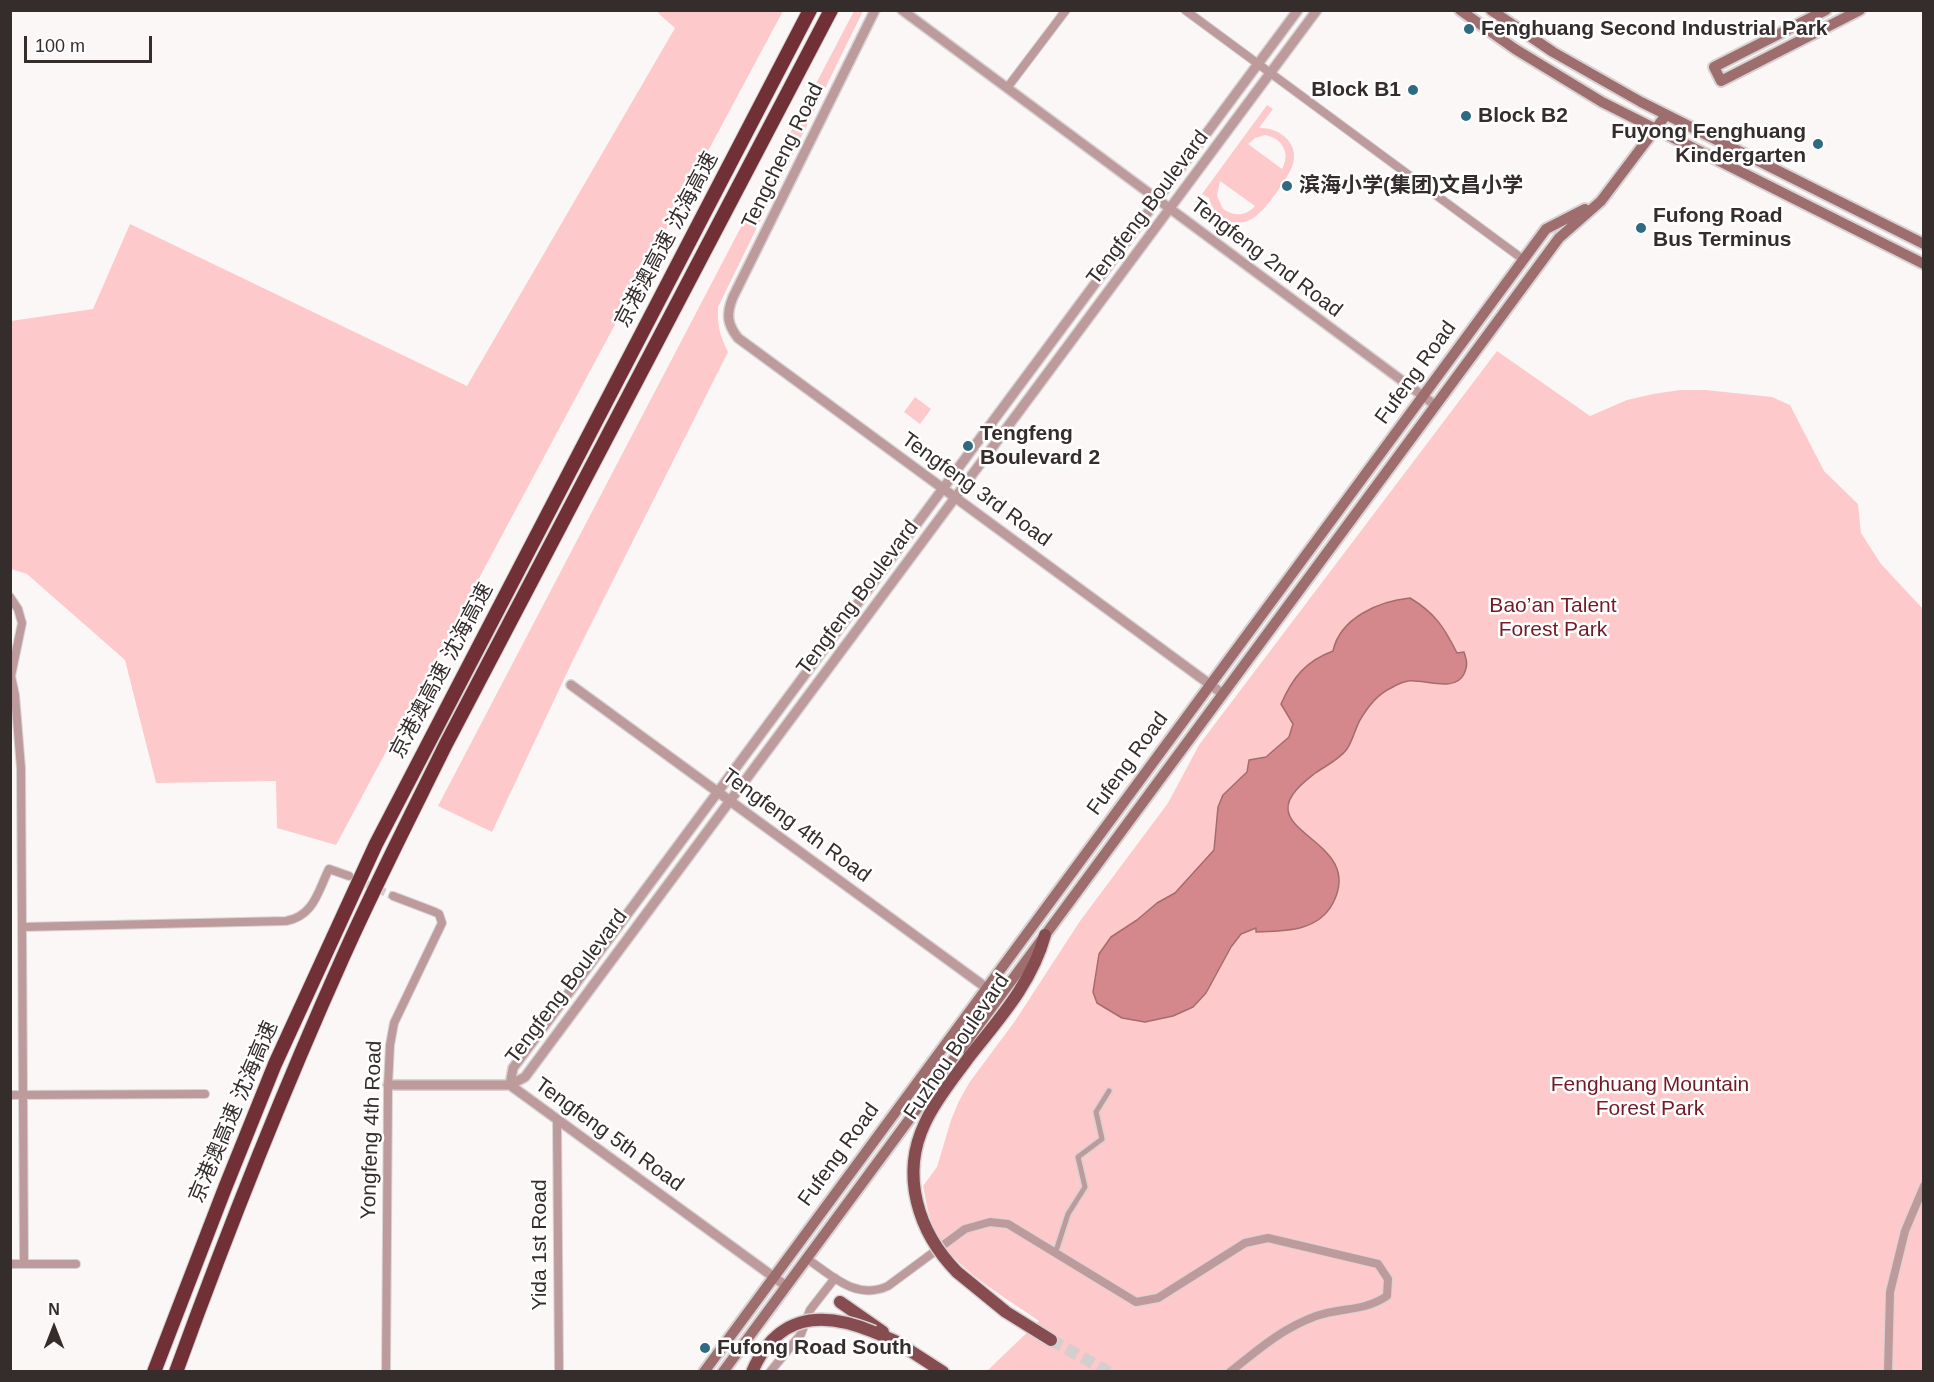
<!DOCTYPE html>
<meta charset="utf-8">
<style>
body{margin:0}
#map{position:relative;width:1934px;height:1382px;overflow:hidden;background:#fcf7f7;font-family:Arial,sans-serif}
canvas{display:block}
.frame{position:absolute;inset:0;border:12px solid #352c2c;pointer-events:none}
.north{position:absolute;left:24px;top:1298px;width:60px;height:60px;-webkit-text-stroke:4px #fff;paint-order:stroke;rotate:0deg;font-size:16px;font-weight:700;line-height:24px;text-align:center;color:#352c2c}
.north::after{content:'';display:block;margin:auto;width:21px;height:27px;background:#352c2c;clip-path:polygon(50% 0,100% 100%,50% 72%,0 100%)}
.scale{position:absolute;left:24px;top:36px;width:128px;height:27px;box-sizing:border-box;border:3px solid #352c2c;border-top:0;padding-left:8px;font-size:18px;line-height:21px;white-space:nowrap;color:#352c2c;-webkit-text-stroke:4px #fff;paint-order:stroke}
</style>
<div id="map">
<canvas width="1934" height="1382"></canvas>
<div class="frame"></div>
<div class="north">N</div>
<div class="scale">100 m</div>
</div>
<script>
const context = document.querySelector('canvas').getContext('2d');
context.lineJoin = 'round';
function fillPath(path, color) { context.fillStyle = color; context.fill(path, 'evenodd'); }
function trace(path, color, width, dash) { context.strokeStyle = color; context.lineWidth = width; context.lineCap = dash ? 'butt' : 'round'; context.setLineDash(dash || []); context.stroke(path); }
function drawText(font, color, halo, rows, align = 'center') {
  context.font = font + ' Arial,"Noto Sans SC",sans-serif'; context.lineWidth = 5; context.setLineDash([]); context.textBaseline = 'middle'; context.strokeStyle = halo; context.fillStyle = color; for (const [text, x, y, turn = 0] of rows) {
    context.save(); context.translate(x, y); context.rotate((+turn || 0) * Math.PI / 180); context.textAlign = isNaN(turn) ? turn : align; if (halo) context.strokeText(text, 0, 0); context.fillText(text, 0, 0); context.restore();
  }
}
const green = new Path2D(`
 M660 10 783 11 336 845 277 828 276 781 156 783 125 660 27 574 11 569V321L93 309 130 224 467 386 675 28 658 13Z
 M854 11H863L718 307C717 325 720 336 728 352L573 660 492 832 438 806Z
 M1267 105 1273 109 1259 128C1280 127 1301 144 1292 167 1287 179 1267 208 1256 216 1238 231 1214 219 1209 198L1202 194ZM1265 135C1282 138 1291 153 1282 169L1248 144 1255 138ZM1220 181 1255 206C1246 216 1235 217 1223 209L1217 196Z
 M1497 351 1590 416 1627 400 1653 394 1680 390H1706L1772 397 1790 405 1824 471 1858 504 1861 533 1881 564 1923 609V1371H987L1039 1321C1007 1298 950 1267 935 1230 928 1216 926 1201 923 1186L937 1167 951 1120 959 1101 969 1083 1015 1021 1080 921 1168 803 1199 745Z
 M915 397 931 409 920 424 904 412Z`);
const water = new Path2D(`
 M1410 598C1435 613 1444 627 1457 653L1464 652C1467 661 1468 665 1464 674 1455 693 1424 679 1408 681 1403 682 1396 685 1391 688 1378 694 1367 708 1360 720 1355 729 1353 740 1347 749 1339 760 1325 766 1314 774 1304 782 1287 795 1288 809 1289 837 1360 851 1333 903 1318 932 1284 931 1256 932V928L1241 934 1231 947 1206 993 1193 1007 1173 1016 1145 1022 1122 1018 1097 1003 1093 992 1099 954 1111 937 1137 920 1157 903 1175 893 1214 850 1218 807 1223 795 1247 772 1249 760 1266 757 1289 737 1293 724 1281 704C1293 677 1306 661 1333 651 1340 618 1379 601 1410 598Z`);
const minorTunnel = new Path2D(`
 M356 879 393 896`);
const primaryTunnel = new Path2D(`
 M1051 1340 1109 1372`);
const pedestrian = new Path2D(`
 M1057 1248 1068 1214 1085 1187 1078 1157 1102 1139 1096 1112 1109 1091`);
const minor = new Path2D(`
 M1185 10 1524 260
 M1007 88 1066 10
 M10 597 18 609 22 623 11 676 15 695 21 768 22 927 286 921C314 916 318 891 329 869L349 876
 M22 927 24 1264
 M10 1095 205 1094
 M557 1119 559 1372
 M806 1258C831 1275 856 1301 888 1286L965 1229 990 1222 1008 1224 1136 1302 1158 1298 1245 1243 1268 1238 1378 1264 1388 1279 1387 1296C1363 1312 1342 1307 1316 1316 1281 1329 1259 1349 1230 1372
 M10 1264H76
 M386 1372 388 1085 390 1045 394 1023 442 923 439 914 435 912 393 896
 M770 1372 801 1334 810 1310 835 1278
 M1888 1372 1890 1292 1905 1231 1924 1186`);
const tertiary = new Path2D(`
 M875 10 733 297C726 314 727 324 738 338L1223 694
 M902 10 1435 405
 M571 685 999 997
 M388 1085H510L786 1286
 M510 1085 525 1077 1317 10
 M510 1085 513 1068 1298 10`);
const secondary = new Path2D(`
 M1460 10 1515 49 1602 102 1924 264
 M1491 10 1553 52 1641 102 1924 244
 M1826 10 1714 67 1721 81 1860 10
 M704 1372 1546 229 1585 209
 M723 1372 1559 238 1601 201 1666 115`);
const primary = new Path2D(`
 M969 1057C999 1019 1032 983 1045 935
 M957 1272 1006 1312 1051 1340
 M840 1302 883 1332
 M874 1332 895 1341 943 1372`);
const motorway = new Path2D(`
 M154 1372 225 1188 275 1064 376 844 810 10
 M176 1372C227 1232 282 1093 343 957 375 885 411 815 446 744L831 10`);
const primaryBridge = new Path2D(`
 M957 1272C918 1232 900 1175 925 1123 936 1099 954 1078 969 1057
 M752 1372C777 1314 821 1310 874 1332`);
const markers = [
 [1469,29,6,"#2e6a81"],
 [1413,90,6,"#2e6a81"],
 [1466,116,6,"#2e6a81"],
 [1818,144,6,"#2e6a81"],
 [1287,186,6,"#2e6a81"],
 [1641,228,6,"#2e6a81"],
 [968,446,6,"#2e6a81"],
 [705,1348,6,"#2e6a81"]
];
const poiNames = [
 ["Fenghuang Second Industrial Park",1481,29],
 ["Block B1",1401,90,"right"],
 ["Block B2",1478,116],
 ["Fuyong Fenghuang",1806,132,"right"],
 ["Kindergarten",1806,156,"right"],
 ["滨海小学(集团)文昌小学",1299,186],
 ["Fufong Road",1653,216],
 ["Bus Terminus",1653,240],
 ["Tengfeng",980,434],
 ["Boulevard 2",980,458],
 ["Fufong Road South",717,1348]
];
const streetNames = [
 ["Tengcheng Road",783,156,-64],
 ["Tengfeng Boulevard",1148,208,-53],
 ["京港澳高速 沈海高速",667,240,-62],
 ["Tengfeng 2nd Road",1266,258,37],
 ["Fufeng Road",1416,373,-54],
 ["Tengfeng 3rd Road",976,490,36],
 ["Tengfeng Boulevard",858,598,-53],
 ["京港澳高速 沈海高速",442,671,-62],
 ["Fufeng Road",1128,764,-54],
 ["Tengfeng 4th Road",796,826,36],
 ["Tengfeng Boulevard",567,987,-53],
 ["Fuzhou Boulevard",957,1047,-56],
 ["京港澳高速 沈海高速",234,1112,-67],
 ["Yongfeng 4th Road",372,1130,-88],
 ["Tengfeng 5th Road",609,1135,36],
 ["Fufeng Road",839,1155,-54],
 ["Yida 1st Road",540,1245,-90]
];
const parkNames = [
 ["Bao’an Talent",1553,606],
 ["Forest Park",1553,630],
 ["Fenghuang Mountain",1650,1085],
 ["Forest Park",1650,1109]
];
fillPath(green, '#fec9ca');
fillPath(water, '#d4888b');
trace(water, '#a46c6e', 1.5);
trace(minorTunnel, '#d4cece', 8, [8, 4]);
trace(primaryTunnel, '#d4cece', 12, [12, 6]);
trace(pedestrian, '#d8d2d2', 8);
trace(minor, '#d8d2d2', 10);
trace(tertiary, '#d8d2d2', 12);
trace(secondary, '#d8d2d2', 14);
trace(primary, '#d8d2d2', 15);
trace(motorway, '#d8d2d2', 16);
trace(pedestrian, '#bd9a9b', 5);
trace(minor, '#bd9a9b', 8);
trace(tertiary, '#bd9a9b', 9);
trace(secondary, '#9e6d6e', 10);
trace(primary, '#864c4f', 12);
trace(motorway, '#713035', 14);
trace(primaryBridge, '#d8d2d2', 15, []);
trace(primaryBridge, '#864c4f', 12);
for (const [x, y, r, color] of markers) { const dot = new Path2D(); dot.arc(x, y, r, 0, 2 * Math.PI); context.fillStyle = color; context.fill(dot); trace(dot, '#fff', 2); }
drawText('bold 21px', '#352c2c', '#fff', poiNames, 'left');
drawText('21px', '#352c2c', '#fff', streetNames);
drawText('21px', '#731a27', '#fff', parkNames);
</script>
